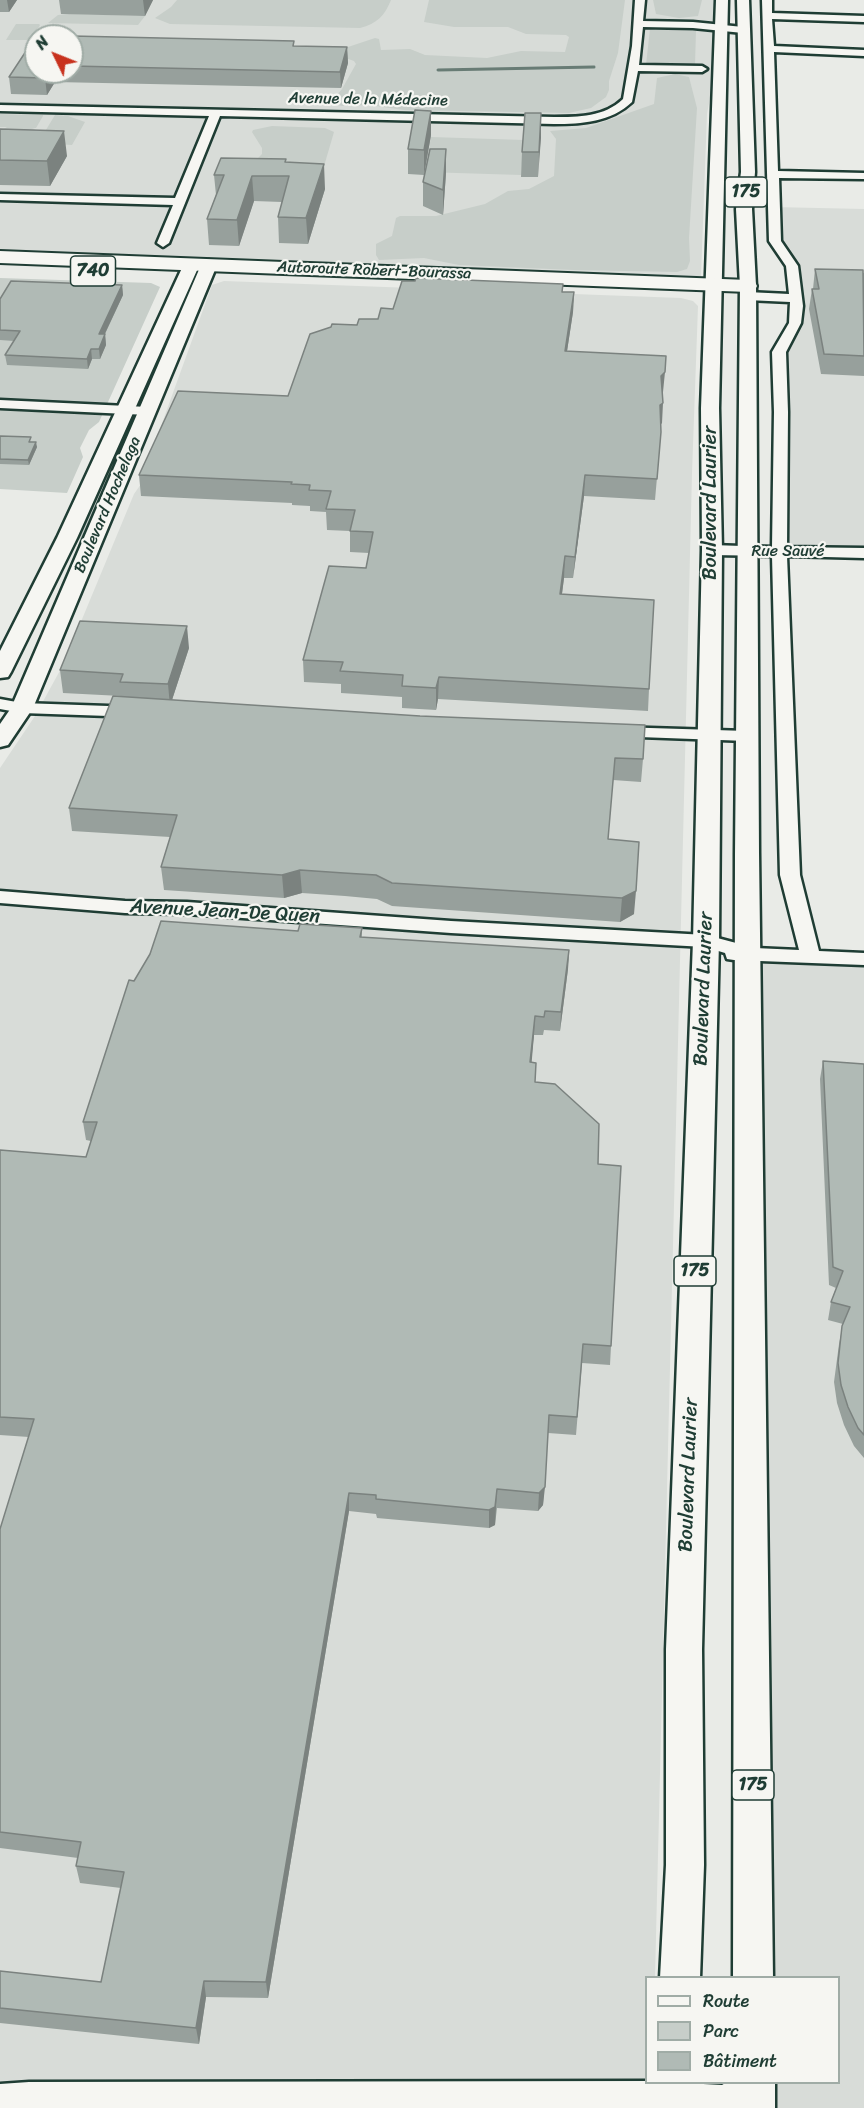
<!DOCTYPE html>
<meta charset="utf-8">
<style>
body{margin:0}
#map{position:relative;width:864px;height:2108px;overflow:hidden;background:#e9ebe7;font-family:Sriracha,sans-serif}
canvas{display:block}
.legend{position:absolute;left:645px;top:1976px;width:195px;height:108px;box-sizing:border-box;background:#f6f6f2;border:2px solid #a0aca6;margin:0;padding:8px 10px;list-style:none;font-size:18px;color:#1f3d34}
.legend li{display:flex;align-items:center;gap:12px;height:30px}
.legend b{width:30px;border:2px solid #a0aca6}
.north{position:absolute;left:24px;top:24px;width:60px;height:60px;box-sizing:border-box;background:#f6f6f2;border:2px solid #a0aca6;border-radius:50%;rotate:313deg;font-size:16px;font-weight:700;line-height:24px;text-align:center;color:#1f3d34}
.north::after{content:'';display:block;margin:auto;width:21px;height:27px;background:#c8321e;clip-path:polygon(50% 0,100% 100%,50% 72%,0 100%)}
</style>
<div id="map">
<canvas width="864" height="2108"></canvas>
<ul class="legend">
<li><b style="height:8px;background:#f6f6f2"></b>Route</li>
<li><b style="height:16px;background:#c7cec9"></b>Parc</li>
<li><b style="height:16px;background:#b0bab5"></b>Bâtiment</li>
</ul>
<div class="north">N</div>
</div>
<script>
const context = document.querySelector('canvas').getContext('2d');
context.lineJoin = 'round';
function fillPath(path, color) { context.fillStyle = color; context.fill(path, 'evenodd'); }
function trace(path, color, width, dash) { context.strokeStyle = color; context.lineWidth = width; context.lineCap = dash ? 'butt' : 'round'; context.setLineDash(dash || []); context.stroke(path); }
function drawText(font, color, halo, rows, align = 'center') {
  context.font = font + ' Sriracha,sans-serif'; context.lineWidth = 4.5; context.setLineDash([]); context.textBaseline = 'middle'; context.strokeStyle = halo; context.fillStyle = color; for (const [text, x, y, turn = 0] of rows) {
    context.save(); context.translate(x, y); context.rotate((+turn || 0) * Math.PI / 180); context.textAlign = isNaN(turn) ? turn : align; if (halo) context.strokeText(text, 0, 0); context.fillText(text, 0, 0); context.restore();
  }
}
const built = new Path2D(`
 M0 0H714L712 87 707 114 701 276 685 279 0 254ZM36 36H72V72H36Z
 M773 207 864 209V553L780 551 779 352 791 329 794 273 778 247Z
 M224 281 681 298 693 301 698 306 692 473 655 1977 646 1978V2082L0 2108V768L35 716 63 665 134 494 143 481 153 448 212 285Z
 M748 953 864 959V2108H754V2083L838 2082V1978L754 1977Z`);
const green = new Path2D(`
 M177 0H391C385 15 377 24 360 28L170 24 155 18 171 7Z
 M429 0H625L618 53 609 81V90L606 97 591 108 569 113 460 111 404 110 369 105 342 106 330 103 342 89 356 64 354 61 337 55 336 51 375 38 379 39 381 50 410 49 425 55 487 58 521 51 565 52 569 37 566 35 526 34 508 27H454L424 22Z
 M653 0H702L698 16 679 18 656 14Z
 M69 14 145 16 138 25 48 23 58 15Z
 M16 24H39L40 25 31 40H6Z
 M650 29 696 31 695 65H646Z
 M675 74 689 77 697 108 689 238 690 261 687 269 677 272 573 270 459 265 424 258 379 260 376 255V244L392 236 396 218 400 216H436L485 204 508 191 529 189 554 176 556 139 550 131 586 128 654 104 657 78Z
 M0 114 43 115V116L36 128H32L35 129 27 142 2 130 7 127H0Z
 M55 115 68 116 85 122 72 145 38 143Z
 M272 126 325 128 334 132 322 173 257 159 262 154V148L252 132 253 130Z
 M431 137 524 140 521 175 425 172Z
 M0 278 151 283 160 287 99 422 89 430 80 448 83 457 67 493 0 489Z
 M111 466H119L85 546H78L81 534Z`);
const stream = new Path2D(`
 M438 70 594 67`);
const minor = new Path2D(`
 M635 0H645L643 21 693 22 743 27 748 30 743 33 693 28 643 27 639 65 702 66 707 69 702 72 638 71 632 102C611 122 582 124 554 124L220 116 169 243 163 247 157 243 173 205 0 200V194L175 198 209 116 0 111V105L554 117C579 117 604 117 623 99L632 46Z
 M762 0H772V13L864 16V22L772 19 774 46 864 50V56L774 52 778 171 864 173V179L779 178 781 241 798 266 803 306 801 323 786 352 788 412 787 547 864 548V558L787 556 800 875 819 951 864 953V965L734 960 727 959 725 953 705 947 451 933 187 914 125 913 0 903V891L125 901 187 902 451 921 706 935 755 948 799 950 780 875 772 556 712 555 704 550 712 545 772 547 774 412 772 352 789 323 790 302 747 300 741 296 747 292 789 294 786 266 769 241Z
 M0 400 148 407 155 411 148 415 0 408Z
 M0 699 22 703 137 707 143 708 146 712 143 716 137 717 22 713 0 709Z
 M618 727 747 731 753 732 756 736 753 740 747 741 612 736 609 732 612 728Z
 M646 2081 722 2085 727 2082H769L770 2086 765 2097 744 2108H0V2084L29 2082Z`);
const major = new Path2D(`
 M716 0H728L719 408 722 550 719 941 702 1649 704 1865 700 1978H660L666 1865V1649L693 941 702 550 701 408Z
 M737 0H749L755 172 752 209 756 286 759 853 773 1978H733L735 853 740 286 736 209 741 172Z
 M209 260 217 265 33 708 8 745 0 747V724L11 708 201 265Z
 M190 263 198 268 77 538 11 672 8 677 0 678V651L57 538 182 268Z
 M655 2082H697V2108H655Z
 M733 2082H775V2108H733Z`);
const highway = new Path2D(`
 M0 251 748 280 755 282 757 286 755 290 748 292 0 263Z`);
const wall = new Path2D(`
 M0 0H17L9 12H0Z
 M59 0H153L145 16 61 14Z
 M72 36 294 41V46L347 47 348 63 341 88 55 82 47 95 11 94 9 77 36 72H72Z
 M541 113 538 177H521L522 152Z
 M0 129 67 156 50 186 0 185Z
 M431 135 424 175 408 174V149Z
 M286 159V162L325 189 308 244 279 243 278 217 282 202 254 201 239 246 209 245 207 219 216 195 214 175Z
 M446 173 443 215 423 206V182Z
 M815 269 864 273V376L821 374 809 309 812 289H813Z
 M122 285 123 295 105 334 106 345 100 359H92L88 369 7 365 5 355 14 341 0 340V299Z
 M563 292H574L573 312 567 351 663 392 662 393V423L661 424V432L655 500 584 496 573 578H564L562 594 649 689 648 711 438 699 436 710 402 708V697L341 693V684L304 682 303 660 366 568 369 553 350 552V531L327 530 326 512 310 511V506L292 505V503L141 496 139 475 288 396 357 325 378 319 393 309Z
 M0 436 32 442 37 447 29 465 0 464Z
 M189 648 172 700 643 759 641 782 613 780 608 839 634 914 620 922 392 906 377 899 345 896 302 893 284 898 164 890 161 867 170 837 72 831 69 808 121 697V696L63 693 60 670Z
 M362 928V937L569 950 568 969 560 1031 544 1030 543 1035H534L531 1063 535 1082 598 1164 611 1346 610 1365 582 1363 576 1435 548 1433 543 1505 538 1511 497 1508 495 1525 489 1528 377 1518 376 1514 349 1511 268 1998 206 1997 199 2044 0 2023V1971L101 1982 121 1888 80 1883 76 1866 78 1858 0 1848V1529L29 1437 0 1435V1150L86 1157 91 1141 86 1140 83 1122 134 981 298 931Z
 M823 1061 864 1064V1458L854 1446 844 1425 837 1403 834 1382 839 1344 843 1324 828 1320 831 1302 836 1288 829 1285 820 1079Z`);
const shadedWall = new Path2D(`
 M7 0H17L9 12Z
 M143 0H153L145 16Z
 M347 47 348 63 341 88 340 72Z
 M49 72H54L55 82 47 95 45 78Z
 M431 111V135L424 175V150Z
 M541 113V138L538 177 539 152Z
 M64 131 67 156 50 186 47 161Z
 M446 149V173L443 215V190Z
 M324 164 325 189 308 244 306 218Z
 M252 176 254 201 239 246 237 220Z
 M122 285 123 295 100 344 99 334Z
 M574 292 573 312 564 371 565 351Z
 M105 334 106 345 100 359 99 349Z
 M91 349 92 359 88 369 87 359Z
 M665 372 663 392 659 396 661 376Z
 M663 403 662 423 658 426 660 405Z
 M36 442 37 447 29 465 28 460Z
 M585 475 584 496 573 578 575 557Z
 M565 556 564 578 559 616 560 594Z
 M187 626 189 648 170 706 168 684Z
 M439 677 438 699 436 710V688Z
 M300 870 302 893 284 898 282 875Z
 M636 891 634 914 620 922 622 898Z
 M569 950 568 969 560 1031 561 1012Z
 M535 1016 534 1035 530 1081V1062Z
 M545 1487 543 1505 538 1511 539 1493Z
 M497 1489 495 1525 489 1528V1510Z
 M349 1493V1511L268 1998 266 1982Z
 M204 1981 206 1997 199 2044 196 2028Z`);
const building = new Path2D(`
 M36 36V72H49L45 78 9 77 36 36H56Z
 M72 36 294 41 293 46 347 47 340 72 72 66Z
 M415 110 431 111 424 150 408 149Z
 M525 113H541L539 152H522Z
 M0 129 64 131 47 161 0 160Z
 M430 149H446L443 190 423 182Z
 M221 158 286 159 285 162 324 164 306 218 278 217 289 176H252L237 220 207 219 224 175H214Z
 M815 269 863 270 864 356 824 354 812 289H819Z
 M416 278 563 284 562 292H574L565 351 666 356 665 372 661 376 663 403 660 405 661 432 657 479 585 475 575 557 565 556 560 594 654 600 649 689 439 677 436 688 402 686 403 675 340 671 343 662 303 660 329 566 366 568 373 532 350 531 355 510 326 509 331 491 309 490 310 485 291 484 292 482 139 475 178 391 288 396 310 334 331 327 332 324 357 325 359 319H378L381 308 393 309 402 281H415Z
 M11 281 122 285 99 334H105L99 349H91L87 359 5 355 20 331 0 330V299Z
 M0 436 31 437 29 442H36L28 460 0 459Z
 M80 621 187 626 168 684 120 682 123 674 60 670Z
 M113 696 420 716 645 725 643 759 615 758 608 839 639 842 636 891 622 898 392 883 376 875 344 873 300 870 282 875 161 867 177 815 69 808Z
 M161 921 298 931 300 924 362 928 360 937 569 950 561 1012 545 1011 544 1017 535 1016 530 1062 536 1063 535 1082 555 1084 599 1124 598 1164 621 1166 611 1346 583 1344 577 1417 549 1415 545 1487 539 1493 497 1489 495 1507 489 1510 376 1499V1495L349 1493 266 1982 204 1981 196 2028 0 2008V1971L101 1982 124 1872 76 1866 81 1842 0 1832V1529L34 1419 0 1417V1150L86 1157 97 1122H83L129 980 134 981 150 954Z
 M823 1061 864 1064V1435L858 1428 848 1407 841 1385 838 1363 842 1326 850 1307 831 1302 843 1271 833 1267Z`);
const farStreetnames = [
 ["Avenue de la Médecine",368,100,1],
 ["Autoroute Robert-Bourassa",374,271,2],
 ["Boulevard Hochelaga",108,505,-67],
 ["Rue Sauvé",788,552]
];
const shields = [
 [746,192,42],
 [93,271,45],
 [695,1271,42],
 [753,1785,42]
];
const shieldNames = [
 ["175",746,192],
 ["740",93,271],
 ["175",695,1271],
 ["175",753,1785]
];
const streetNames = [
 ["Boulevard Laurier",711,503,-90],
 ["Avenue Jean-De Quen",225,912,3],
 ["Boulevard Laurier",704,989,-88],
 ["Boulevard Laurier",689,1475,-88]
];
fillPath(built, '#d8dcd8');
fillPath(green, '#c7cec9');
trace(stream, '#687c75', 3);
trace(minor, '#1f3d34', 5);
trace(major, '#1f3d34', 5);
trace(highway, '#1f3d34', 4);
fillPath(minor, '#f6f6f2');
fillPath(major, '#f6f6f2');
fillPath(highway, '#f6f6f2');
fillPath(wall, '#97a09c');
fillPath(shadedWall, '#7b827f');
fillPath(building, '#b0bab5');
trace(building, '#7b827f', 1.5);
drawText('16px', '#1f3d34', '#f6f6f2', farStreetnames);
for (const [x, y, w] of shields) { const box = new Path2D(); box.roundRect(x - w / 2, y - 15, w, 30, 4.5); context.fillStyle = '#f6f6f2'; context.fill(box); trace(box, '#1f3d34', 1.5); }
drawText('bold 18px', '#1f3d34', null, shieldNames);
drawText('20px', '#1f3d34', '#f6f6f2', streetNames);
</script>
